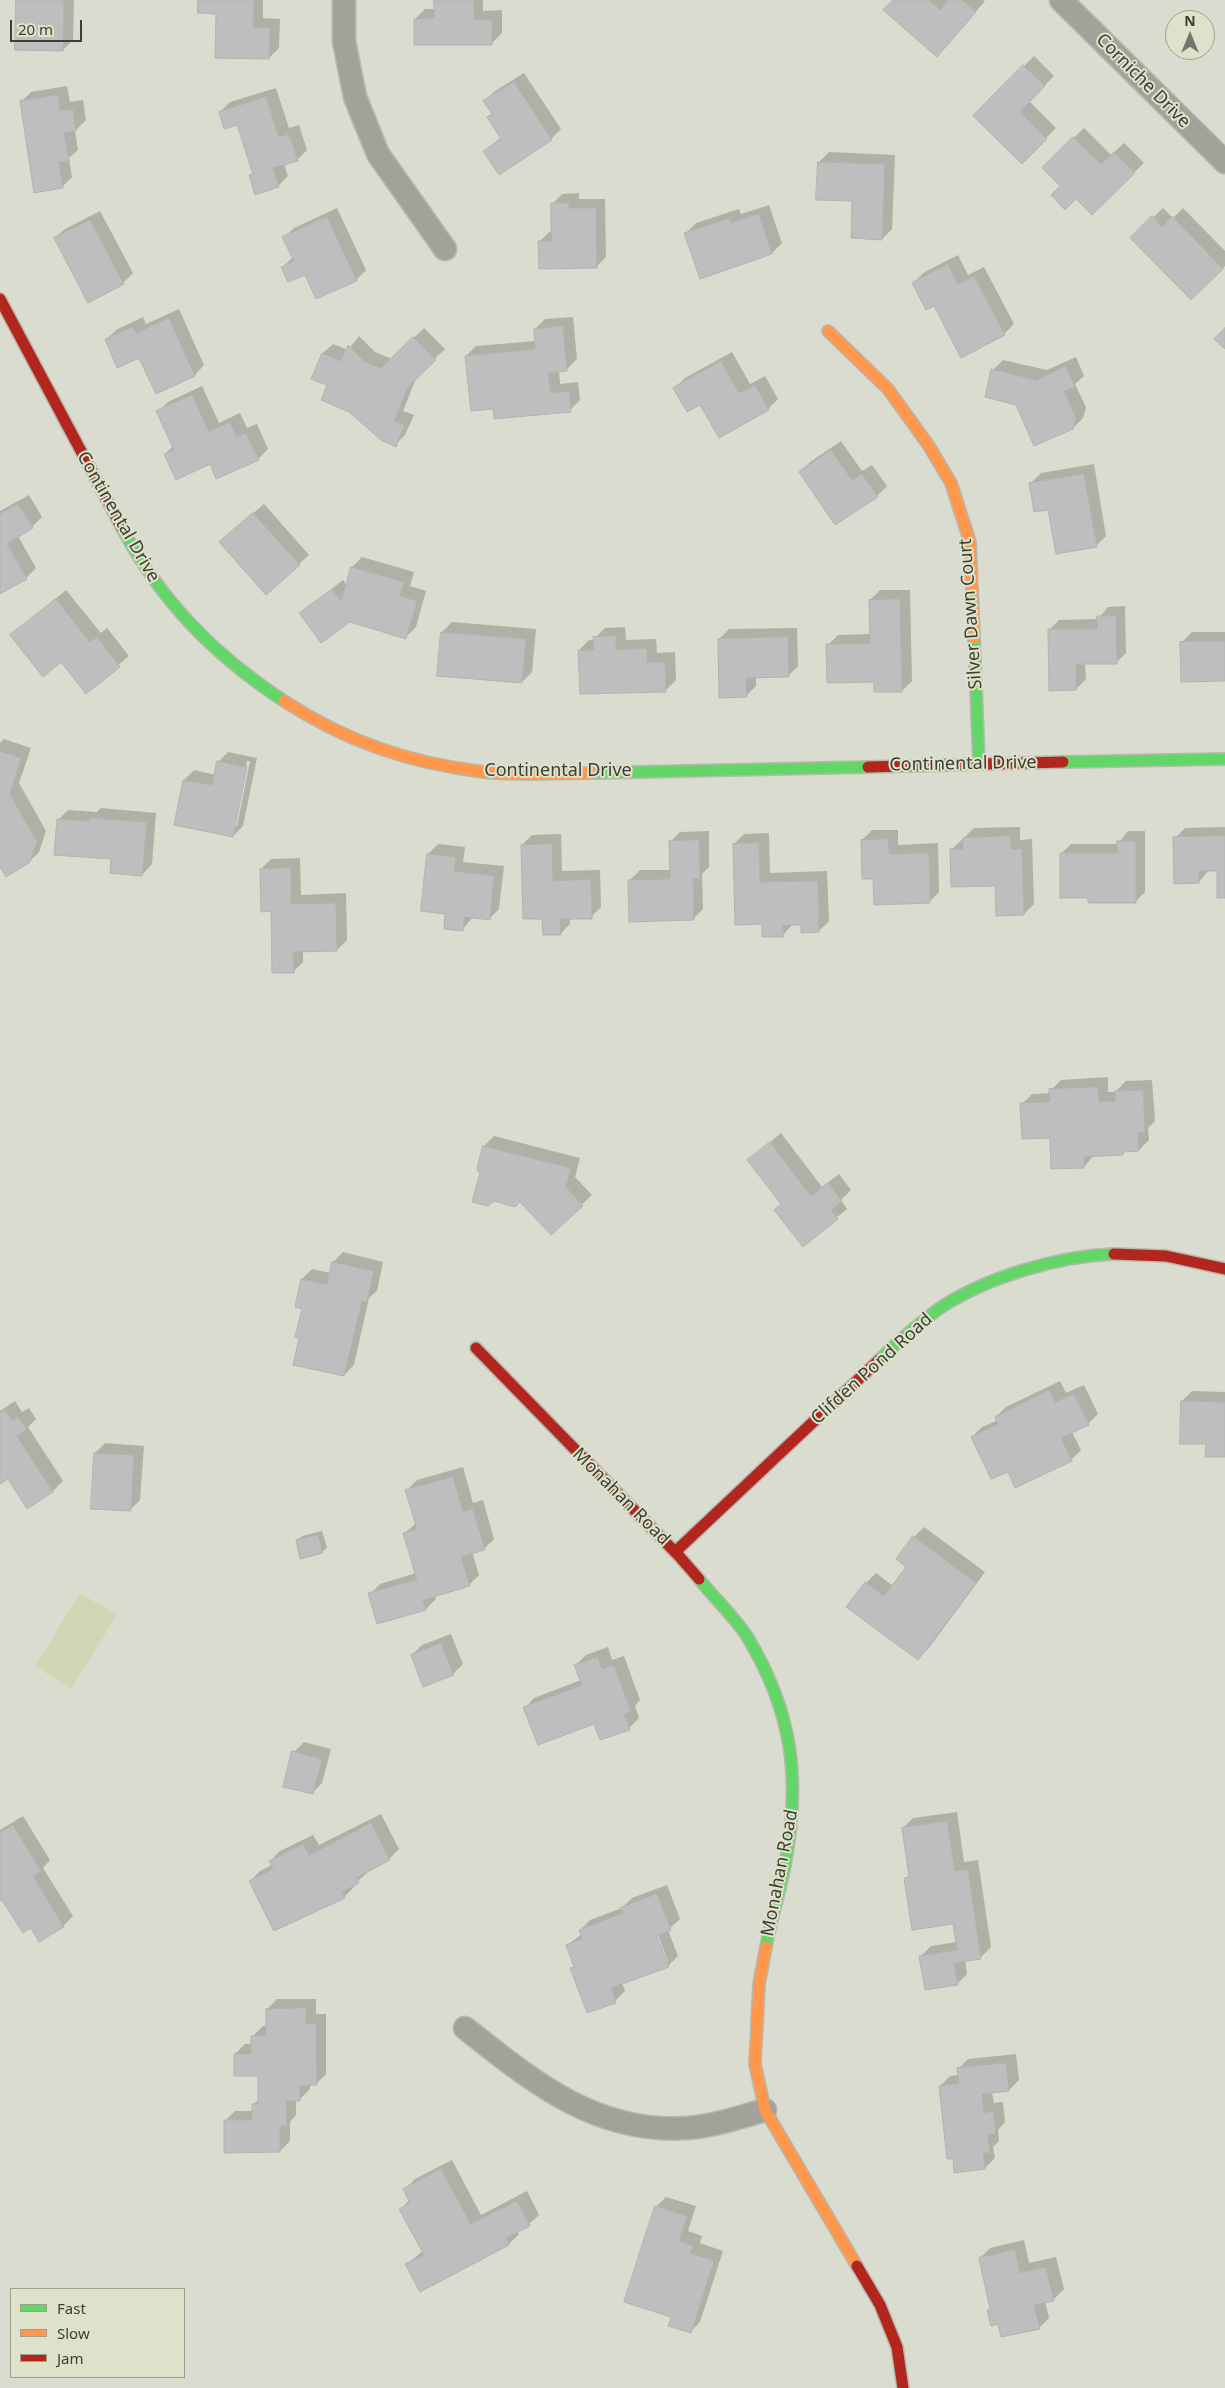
<!DOCTYPE html>
<style>
body{margin:0}
#map{position:relative;width:1225px;height:2388px;overflow:hidden;background:#dbdcd0;font-family:"Noto Sans",sans-serif}
canvas{display:block}
.legend{position:absolute;left:10px;top:2288px;width:175px;height:90px;box-sizing:border-box;background:#dfe2ca;border:1px solid #9ea08e;margin:0;padding:6px 9px;list-style:none;font-size:15px;color:#3d3e34}
.legend li{display:flex;align-items:center;gap:10px;height:25px}
.legend b{width:25px;border:1px solid #9ea08e}
.north{position:absolute;left:1165px;top:10px;width:50px;height:50px;box-sizing:border-box;background:#dfe2ca;border:1px solid #9ea08e;border-radius:50%;rotate:0deg;font-size:14px;font-weight:700;line-height:20px;text-align:center;color:#3d3e34}
.north::after{content:'';display:block;margin:auto;width:18px;height:22px;background:#74756b;clip-path:polygon(50% 0,100% 100%,50% 72%,0 100%)}
.scale{position:absolute;left:10px;top:20px;width:72px;height:22px;box-sizing:border-box;border:2px solid #3d3e34;border-top:0;padding-left:6px;font-size:15px;line-height:18px;white-space:nowrap;color:#3d3e34;-webkit-text-stroke:4px #dfe2ca;paint-order:stroke}
</style>
<div id="map">
<canvas width="1225" height="2388"></canvas>
<ul class="legend">
<li><b style="height:6px;background:#63d668"></b>Fast</li>
<li><b style="height:6px;background:#ff974d"></b>Slow</li>
<li><b style="height:6px;background:#b3261e"></b>Jam</li>
</ul>
<div class="north">N</div>
<div class="scale">20 m</div>
</div>
<script>
const context = document.querySelector('canvas').getContext('2d');
context.lineJoin = 'round';
function fillPath(path, color) { context.fillStyle = color; context.fill(path, 'evenodd'); }
function trace(path, color, width, dash) { context.strokeStyle = color; context.lineWidth = width; context.lineCap = dash ? 'butt' : 'round'; context.setLineDash(dash || []); context.stroke(path); }
function drawText(font, color, halo, rows, align = 'center') {
  context.font = font + ' "Noto Sans",sans-serif'; context.lineWidth = 4; context.setLineDash([]); context.textBaseline = 'middle'; context.strokeStyle = halo; context.fillStyle = color; for (const [text, x, y, turn = 0] of rows) {
    context.save(); context.translate(x, y); context.rotate((+turn || 0) * Math.PI / 180); context.textAlign = isNaN(turn) ? turn : align; if (halo) context.strokeText(text, 0, 0); context.fillText(text, 0, 0); context.restore();
  }
}
const green = new Path2D(`
 M80 1593 117 1615 71 1689 35 1666Z`);
const shadow = new Path2D(`
 M17 0H74L73 40 63 50Z
 M199 0H263V18L280 19 279 48 269 58 217 12Z
 M435 0H483V11L502 10V33L492 43 415 19 425 9H435Z
 M894 0H983L985 1 947 45Z
 M1034 56 1054 76 1029 101 1056 128 1022 162 975 116Z
 M524 73 561 129 551 139 485 151 501 137 493 113 485 101 495 91Z
 M67 86 70 102 83 100 86 120 75 131 78 150 69 158 72 177 62 187 21 102 31 92Z
 M276 88 289 128 299 125 307 150 297 160 284 164 288 176 278 186 250 176 253 172 238 124 220 112 230 102Z
 M1084 128 1111 155 1124 143 1144 163 1092 213 1043 168Z
 M829 152 895 155 892 229 882 239 853 200 819 162Z
 M579 193V199H605L606 257 596 267 539 242 549 232 552 231V204L562 194Z
 M769 205 782 243 772 253 686 233 696 223 739 209 741 214Z
 M337 208 366 270 356 280 305 273 283 267 293 257 284 238 294 228Z
 M1163 208 1173 218 1183 208 1225 251V266L1191 299 1132 238Z
 M100 211 133 273 123 283 55 238 65 229Z
 M958 255 968 275 984 267 1014 324 1004 334 935 304 914 283 923 273Z
 M179 309 204 365 195 375 156 392 140 356 106 340 116 330 143 317 146 324Z
 M573 317 577 359 567 369 559 370 560 384 578 382 580 400 570 410 494 407 466 356 476 346 536 341 535 329 545 319Z
 M424 328 445 349 417 376 403 411 414 415 405 435 395 445 329 384 313 378 323 353 333 344 348 350 359 336 375 352 392 359Z
 M732 352 750 384 765 376 778 399 768 409 701 404 675 388 685 378Z
 M1076 357 1084 376 1075 384 1086 407 1083 418 1073 428 1017 404 993 370 1003 360 1047 370Z
 M202 386 219 423 240 413 247 428 257 424 268 449 258 459 210 463 165 454 173 446 158 412 168 402Z
 M841 441 862 471 872 465 887 486 877 496 800 472 810 462Z
 M1094 464 1106 536 1096 546 1049 508 1031 483 1041 473Z
 M29 495 42 517 32 527 18 536 36 568 26 578 0 593V511Z
 M264 504 309 555 299 564 231 532Z
 M362 557 414 572 410 586 426 591 416 627 406 637 350 621 301 613 343 580 347 586 352 567Z
 M66 590 101 633 107 628 129 656 86 692 61 661 12 636Z
 M880 590H910L912 681 902 691 875 681 828 645 838 635 871 634 870 600Z
 M1125 606 1126 653 1116 663H1085L1086 679 1076 689 1049 630 1059 620 1098 619 1108 607Z
 M452 622 536 629 532 672 522 682 442 632Z
 M625 627 626 640 656 639 657 653 675 652 676 680 666 690 579 650 589 640H595V638L605 628Z
 M797 628 798 666 788 676 756 677V686L746 696 719 639 729 629Z
 M1192 632H1225V680L1182 642Z
 M4 739 31 748 19 783 46 831 39 852 29 862 0 864V743Z
 M228 752 257 758 243 826 233 836 184 780 194 770 216 775 218 762ZM247 761H250L237 826H234Z
 M101 808 156 813 152 864 142 875 112 858 58 820 68 810 97 812Z
 M1020 827V840L1032 839 1034 904 1024 914 996 885 951 850 974 828Z
 M1225 827V897L1218 870H1209L1199 882 1175 838 1185 828Z
 M872 830H898V845L938 843 939 892 929 902 875 877 862 840Z
 M709 831V867L702 874 703 909 693 919 630 880 640 870H671L670 842 680 832Z
 M1128 831H1145V892L1135 902 1090 897 1061 854 1071 844H1118Z
 M769 833 770 873 827 871 829 921 819 931 802 923 793 924 783 935 763 923 734 844 744 834Z
 M561 834 562 871 600 870 601 907 591 917 570 918V924L560 934 543 918 522 845 532 835Z
 M438 844 465 847 463 862 504 866 499 909 489 919 473 917 462 930 447 913 428 854Z
 M300 858 301 895 346 893 347 940 337 950 303 951V962L293 972 272 910 261 869 271 859Z
 M1108 1077V1092H1115L1126 1081 1152 1080 1155 1121 1148 1128 1149 1140 1139 1150H1126L1122 1154 1094 1155 1084 1167 1051 1137 1022 1104 1032 1094 1051 1093V1090L1061 1080Z
 M781 1133 822 1187 839 1174 851 1190 841 1200 847 1209 803 1245 782 1203 749 1160Z
 M494 1136 580 1158 575 1177 592 1195 551 1233 520 1200 478 1169 484 1146Z
 M343 1252 383 1262 377 1291 369 1298 354 1365 344 1375 301 1337 303 1308 302 1279 312 1269 330 1273 333 1262Z
 M1060 1381 1066 1393 1084 1385 1098 1414 1088 1424 1072 1432 1081 1450 1071 1460 1008 1470 972 1437 982 1427 998 1420 996 1417 1006 1407Z
 M1192 1391 1225 1392V1456L1207 1443 1182 1401Z
 M15 1401 22 1412 29 1408 36 1419 28 1427 63 1481 53 1491 27 1507 8 1477 0 1482V1411Z
 M105 1443 144 1446 140 1500 130 1510 95 1453Z
 M463 1467 473 1503 483 1500 494 1539 484 1549 472 1552 479 1575 469 1585 434 1595 436 1599 426 1609 370 1594 380 1584 416 1573 405 1533 416 1523 407 1490 417 1480Z
 M924 1527 985 1572 928 1649 918 1658 866 1583 876 1573 893 1586 908 1566 914 1537Z
 M322 1531 327 1548 322 1552 297 1541 302 1536Z
 M451 1634 463 1664 453 1674 412 1655 422 1645Z
 M608 1647 612 1660 624 1656 640 1700 635 1706 639 1718 629 1728 601 1739 595 1723 525 1708 534 1698 581 1680 576 1665 586 1655Z
 M304 1742 331 1749 322 1783 312 1793 294 1752Z
 M957 1812 964 1862 978 1860 991 1947 981 1957 965 1960 967 1974 957 1984 921 1956 931 1946 957 1942 954 1922 906 1878 910 1874 903 1828 913 1818Z
 M381 1814 399 1849 389 1859 367 1870 368 1872 353 1885 354 1887 344 1897 250 1881 260 1871 272 1865 270 1861 280 1851 313 1835 319 1845Z
 M23 1816 50 1860 43 1868 73 1916 63 1926 32 1927 3 1898 0 1900V1830Z
 M667 1885 680 1919 668 1930 678 1956 668 1966 622 1983 625 1991 615 2001 572 1969 575 1965 567 1945 582 1934 580 1930 590 1920 622 1908 632 1898ZM656 1929 668 1962H666L653 1930Z
 M277 1999H316V2014H326V2074L316 2084H310V2089L300 2099H296V2115L290 2122V2141L280 2151 225 2121 235 2111H253V2105L259 2099V2075L235 2054 245 2044H253V2036L263 2026H267V2009Z
 M1016 2054 1019 2080 1009 2090 992 2092 994 2103 1003 2102 1005 2122 998 2130 999 2141 993 2147 995 2158 985 2168 940 2086 950 2076 959 2075 958 2069 968 2059Z
 M452 2160 481 2215 527 2191 539 2215 529 2224 517 2231 519 2234 509 2244 421 2290 407 2264 423 2251 401 2209 410 2199 405 2189 415 2179Z
 M666 2197 696 2206 688 2231 702 2236 700 2243 723 2251 700 2322 690 2332 656 2207Z
 M1024 2240 1029 2263 1056 2257 1064 2289 1054 2299 1045 2301 1049 2318 1039 2328 999 2322 988 2310 991 2308 980 2258 990 2248Z`);
const building = new Path2D(`
 M16 0H64L63 51 15 50Z
 M198 0H254L253 28H270L269 59 215 58 216 14 198 13Z
 M434 0H474V20H492V45H414V19L434 18Z
 M893 0H929L940 10 948 0H962L976 12 937 57 883 10Z
 M1023 65 1045 86 1020 112 1047 139 1022 164 973 116Z
 M514 82 552 140 499 175 483 151 501 139 487 117 492 114 483 101Z
 M58 95 60 111 73 109 76 131 64 133 69 161 59 162 63 188 34 193 20 101Z
 M266 97 279 137 289 134 298 161 273 168 279 187 255 195 249 175 253 174 237 125 224 129 219 112Z
 M1073 137 1101 164 1114 152 1135 173 1092 215 1076 199 1065 210 1051 195 1060 186 1042 168Z
 M818 162 885 164 882 240 851 238 852 201 816 200Z
 M551 203H569V208H596L597 268 539 269 538 241H551Z
 M759 214 772 254 700 279 684 233 729 218 731 223Z
 M1152 216 1162 227 1172 216 1223 269 1191 300 1130 238Z
 M327 217 357 281 316 299 305 275 288 282 281 267 294 261 282 237Z
 M90 220 124 284 88 303 54 238Z
 M948 264 958 284 974 276 1005 335 961 358 934 306 926 310 912 283Z
 M169 318 195 376 156 394 139 358 117 368 105 339 133 327 136 333Z
 M563 326 567 371 548 373 551 393 569 391 571 412 494 419 493 409 471 411 465 356 535 349 534 329Z
 M1225 328V349L1214 339Z
 M413 337 436 360 408 387 394 421 404 425 396 447 381 440 349 412 321 400 327 385 311 379 322 353 341 361 348 345 365 362 381 368Z
 M721 361 739 393 755 385 769 410 719 438 700 405 687 412 673 388Z
 M1066 366 1075 387 1064 391 1076 418 1073 429 1034 446 1016 405 985 397 991 369 1036 380Z
 M192 395 209 432 230 422 237 437 246 433 259 460 216 479 210 464 176 480 164 454 174 450 156 411Z
 M831 450 852 480 862 474 878 497 835 525 799 472Z
 M1084 474 1097 547 1056 554 1048 510 1034 512 1029 483Z
 M18 504 33 528 7 544 27 579 0 594V514Z
 M253 513 300 565 266 595 219 542Z
 M351 567 404 582 400 596 417 601 406 639 350 622 321 643 299 613 332 589 341 601Z
 M56 599 90 642 97 637 120 667 86 694 61 662 43 677 10 635Z
 M900 599 902 692H874V682L827 683 826 644H870L869 600Z
 M1097 616H1116L1117 664H1076V690L1049 691 1048 629H1097Z
 M441 632 526 639 522 683 437 676Z
 M616 636V650L647 648V662H665L666 692 580 694 578 650H594L593 637Z
 M788 637 789 677 746 678 747 697 719 698 718 639Z
 M1225 641V681L1181 682 1180 642Z
 M0 751 21 758 10 794 37 842 29 863 6 877 0 867Z
 M217 761 247 767 233 837 174 825 183 780 212 785Z
 M89 818 147 822 142 876 110 873 111 859 54 855 57 819 89 821Z
 M1010 836 1011 849H1022L1024 915 996 916 995 886 951 887 950 849H963V838Z
 M1225 836V898H1217V871H1199V883L1174 884 1173 837Z
 M888 839 889 854 929 853 930 903 874 905 873 879H862L861 840Z
 M699 840 700 879H693L694 920 629 922 628 880 670 879 669 841Z
 M1117 841H1136V903H1088V898H1060V853H1117Z
 M759 843 760 882 818 881 819 932 801 933V925H783V937H762V924L735 925 733 844Z
 M552 844 553 881 591 879 592 919H560L561 935H543L542 919H523L521 845Z
 M427 854 456 857 454 871 494 876 490 920 464 917 463 931 444 929 445 914 421 911Z
 M291 868V904L336 903 337 951 293 952 294 973H272L271 911 261 912 260 869Z
 M1098 1087 1099 1102 1115 1101V1091L1143 1090 1145 1132 1138 1133 1139 1151 1123 1152V1155L1084 1157V1168L1051 1169 1050 1138 1022 1139 1020 1103 1050 1102 1049 1089Z
 M770 1142 811 1196 828 1183 842 1201 831 1210 838 1219 803 1247 774 1210 781 1204 747 1160Z
 M483 1146 571 1168 566 1187 583 1206 551 1235 520 1202 515 1207 494 1201 488 1206 472 1202 480 1173 477 1170Z
 M332 1262 374 1271 367 1302 362 1301 344 1376 293 1365 299 1338 295 1337 302 1309 295 1307 301 1279 327 1284Z
 M1049 1390 1055 1402 1074 1394 1089 1425 1061 1438 1072 1461 1015 1488 1008 1472 991 1479 971 1437 998 1424 995 1417Z
 M1181 1401 1225 1402V1457H1205L1206 1444H1180Z
 M5 1410 12 1421 18 1417 27 1429 17 1436 53 1492 27 1509 8 1479 0 1484V1413Z
 M94 1453 134 1455 131 1511 91 1509Z
 M453 1477 463 1512 473 1509 485 1550 461 1557 470 1586 423 1600 426 1610 377 1624 368 1593 417 1580 403 1533 417 1529 405 1490Z
 M318 1535 323 1553 300 1559 296 1540Z
 M913 1536 976 1583 918 1660 846 1607 865 1582 884 1596 906 1567 896 1559Z
 M441 1643 454 1675 423 1687 411 1655Z
 M598 1657 602 1669 614 1665 631 1711 624 1714 630 1730 600 1740 594 1724 538 1745 523 1707 582 1685 574 1665Z
 M292 1751 322 1759 313 1794 283 1787Z
 M947 1821 955 1871 968 1869 981 1959 954 1963 958 1985 925 1990 919 1956 957 1950 953 1924 912 1930 904 1878 909 1877 902 1828Z
 M371 1823 390 1860 356 1878 359 1883 342 1892 345 1898 274 1931 249 1881 273 1869 269 1861 303 1844 309 1855Z
 M13 1825 41 1871 33 1876 64 1927 39 1942 31 1928 23 1933 2 1900 0 1901V1833Z
 M657 1894 671 1930 657 1936 669 1967 611 1988 616 2003 587 2013 570 1968 574 1967 566 1945 582 1939 579 1930 623 1913 620 1908Z
 M306 2008V2024H316L317 2085 300 2086V2101H286L287 2126H280V2152L224 2153V2120H252V2104H258V2076H234V2054H251V2036L266 2035V2009Z
 M1006 2063 1009 2091 982 2094 984 2113 993 2111 996 2134 988 2135 990 2153H983L985 2169 954 2173 953 2159H947L939 2086 959 2083 957 2068Z
 M441 2169 471 2224 517 2201 530 2226 506 2238 509 2245 420 2292 405 2264 424 2255 399 2209 410 2203 403 2189Z
 M655 2206 687 2216 679 2241 693 2246 690 2253 714 2261 691 2333 668 2326 671 2317 624 2302Z
 M1015 2250 1020 2273 1046 2267 1054 2301 1034 2305 1040 2329 1001 2337 998 2324 991 2326 987 2310 990 2309 979 2258Z`);
const street = new Path2D(`
 M344 0V41L355 97 378 154 445 249
 M1061 0 1225 162
 M465 2028C532 2081 595 2134 687 2128 714 2126 740 2117 765 2110`);
const fast = new Path2D(`
 M122 528C161 601 214 655 284 701
 M974 638 979 763
 M1063 762 1225 759
 M592 773 868 767
 M879 1360C899 1341 920 1322 943 1306 990 1276 1060 1256 1114 1254
 M699 1579C714 1598 735 1617 748 1638 793 1713 801 1780 785 1865 780 1892 771 1919 766 1947`);
const slow = new Path2D(`
 M828 331 888 389 929 446 951 483 970 542 974 638
 M284 701C347 742 409 763 484 772 520 776 556 773 592 773
 M766 1947 759 1984 755 2064 765 2110 857 2266`);
const jam = new Path2D(`
 M0 299 122 528
 M868 767 1063 762
 M1114 1254 1166 1256 1225 1269
 M476 1348 679 1556 699 1579
 M675 1552 879 1360
 M857 2266 880 2305 897 2347 903 2388`);
const streetNames = [
 ["Corniche Drive",1143,81,45],
 ["Continental Drive",118,517,60],
 ["Silver Dawn Court",971,614,-94],
 ["Continental Drive",963,764,-1],
 ["Continental Drive",558,771],
 ["Clifden Pond Road",872,1369,-42],
 ["Monahan Road",621,1497,45],
 ["Monahan Road",780,1873,-79]
];
fillPath(green, '#d3d6b4');
fillPath(shadow, '#0003');
fillPath(building, '#bcbfbd');
trace(building, '#b0b3b1', 1);
trace(street, '#b7b8ae', 25);
trace(fast, '#b7b8ae', 14);
trace(slow, '#b7b8ae', 14);
trace(jam, '#b7b8ae', 14);
trace(street, '#a1a299', 22);
trace(fast, '#63d668', 11);
trace(slow, '#ff974d', 11);
trace(jam, '#b3261e', 11);
drawText('18px', '#3d3e34', '#dfe2ca', streetNames);
</script>
